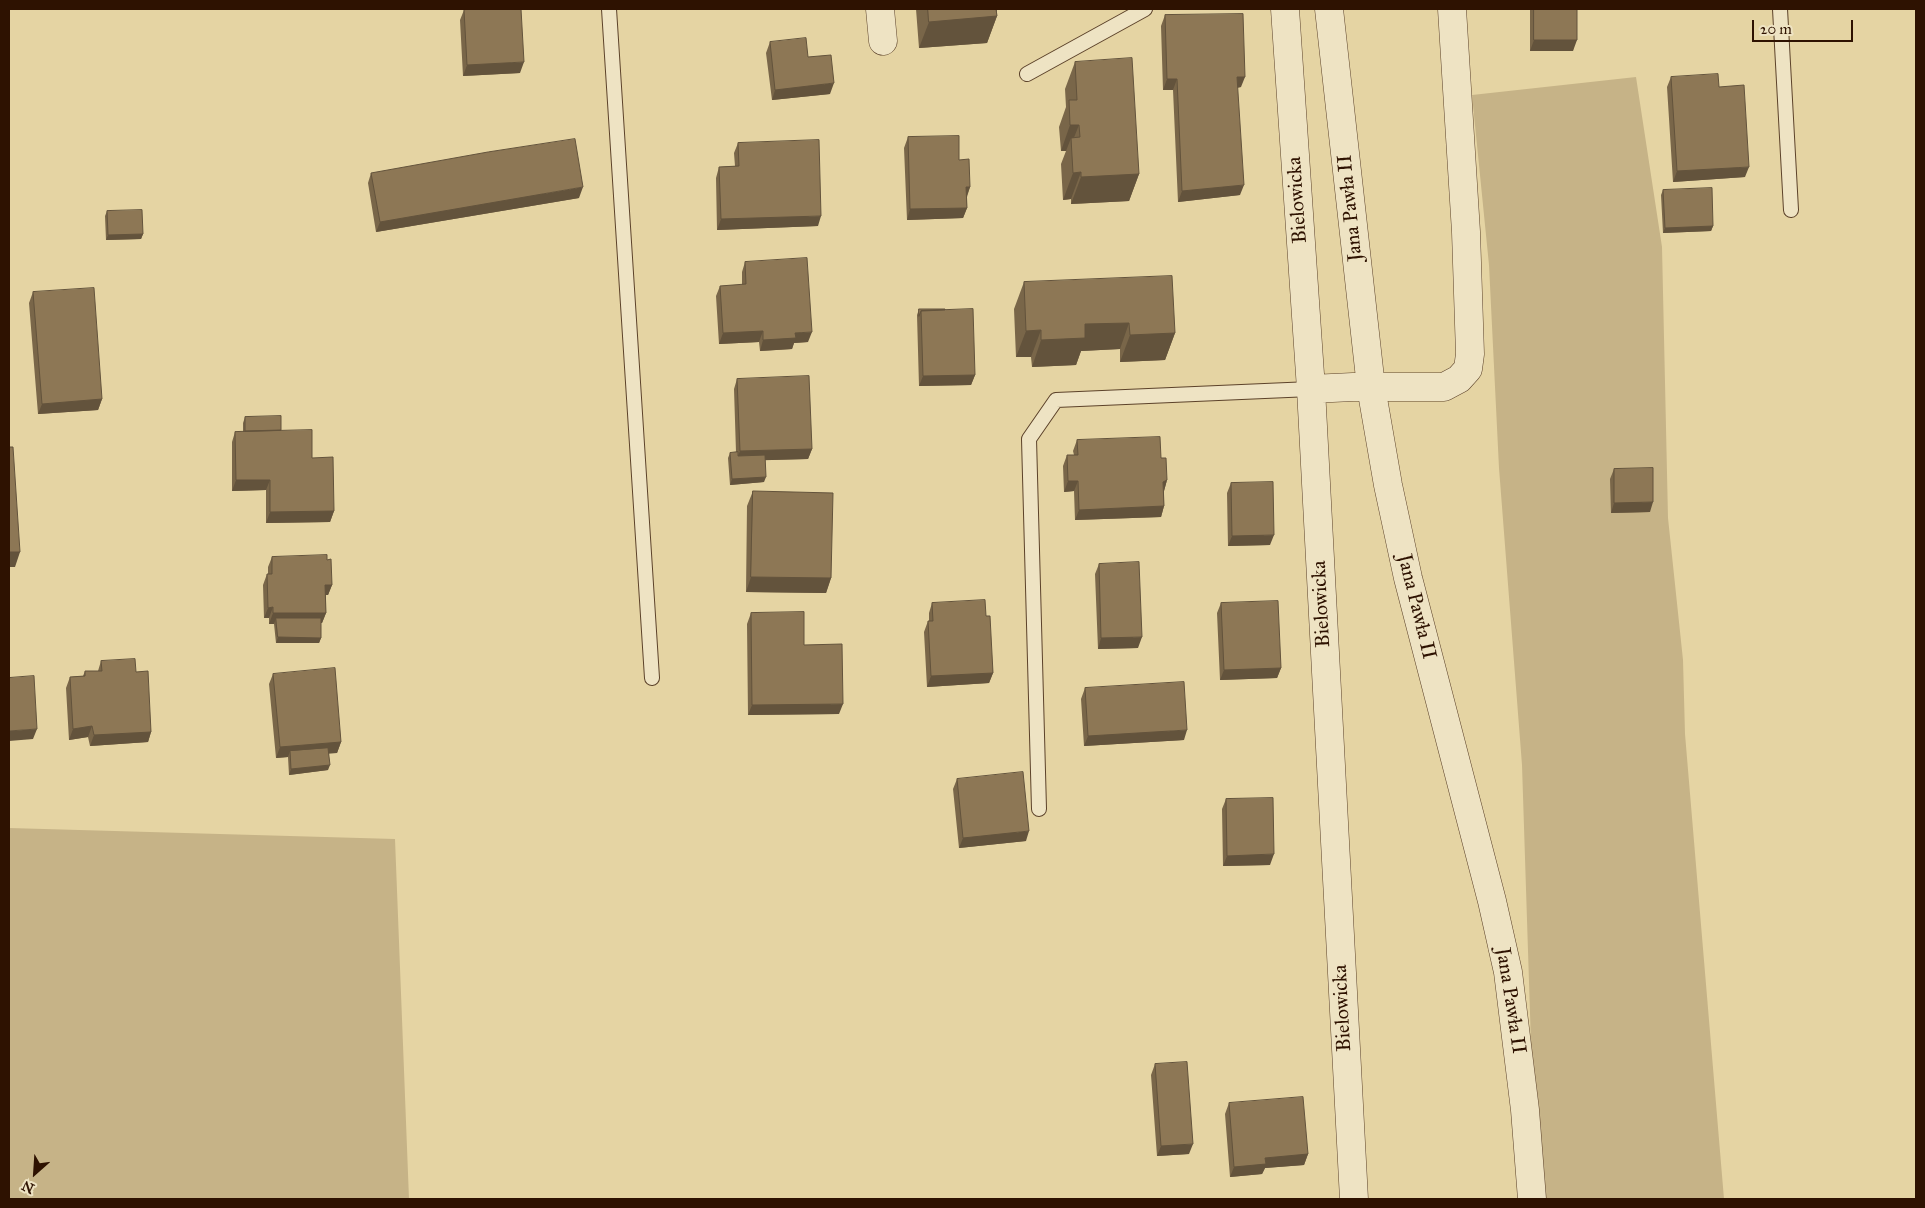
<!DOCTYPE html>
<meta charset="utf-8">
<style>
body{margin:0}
#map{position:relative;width:1925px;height:1208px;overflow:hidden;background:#e5d4a3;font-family:"IM FELL Great Primer",serif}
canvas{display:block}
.frame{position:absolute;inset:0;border:10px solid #2e1201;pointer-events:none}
.north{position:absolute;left:10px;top:1148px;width:50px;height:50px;-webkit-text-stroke:4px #eee3c3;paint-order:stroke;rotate:206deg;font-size:14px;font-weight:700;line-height:20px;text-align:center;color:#2e1201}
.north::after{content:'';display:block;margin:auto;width:18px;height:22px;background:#2e1201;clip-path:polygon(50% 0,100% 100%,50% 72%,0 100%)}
.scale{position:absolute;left:1752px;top:20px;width:101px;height:22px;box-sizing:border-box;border:2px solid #2e1201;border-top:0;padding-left:6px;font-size:15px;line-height:18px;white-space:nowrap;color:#2e1201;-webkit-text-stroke:4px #eee3c3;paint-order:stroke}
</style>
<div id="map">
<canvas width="1925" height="1208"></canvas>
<div class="frame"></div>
<div class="north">N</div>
<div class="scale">20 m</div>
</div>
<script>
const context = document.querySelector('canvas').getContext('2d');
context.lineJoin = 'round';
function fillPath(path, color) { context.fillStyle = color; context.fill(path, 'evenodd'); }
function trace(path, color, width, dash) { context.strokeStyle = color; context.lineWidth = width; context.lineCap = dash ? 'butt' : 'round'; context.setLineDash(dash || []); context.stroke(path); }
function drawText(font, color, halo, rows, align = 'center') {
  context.font = font + ' "IM FELL Great Primer",serif'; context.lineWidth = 5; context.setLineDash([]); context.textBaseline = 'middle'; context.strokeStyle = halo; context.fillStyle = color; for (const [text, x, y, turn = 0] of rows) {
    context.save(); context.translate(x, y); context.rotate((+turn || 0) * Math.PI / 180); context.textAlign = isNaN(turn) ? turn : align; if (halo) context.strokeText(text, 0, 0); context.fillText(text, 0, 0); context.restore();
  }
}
const green = new Path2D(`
 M1636 77 1662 247 1668 518 1683 660 1685 734 1724 1199H1536L1522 765 1499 468 1489 265 1472 95Z
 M9 828 395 839 409 1199H9Z`);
const service = new Path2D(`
 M609 9 652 678
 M1780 9 1791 210
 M1027 74 1145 9
 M1039 809 1029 439 1056 400 1311 389`);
const minor = new Path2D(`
 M880 9 883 41
 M1285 9 1311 389 1354 1199
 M1329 9 1371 387 1388 485 1408 578 1492 901 1508 972 1525 1110 1532 1199
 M1311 389 1353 387H1444L1459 379 1468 369 1470 354 1466 232 1452 9`);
const wall = new Path2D(`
 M916 9H997V16L987 43 919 48Z
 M1530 9H1577L1573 51H1530Z
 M464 10 520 73 463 76 460 20Z
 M1165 15 1241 87 1237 88 1240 195 1178 202 1173 90H1163L1161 26Z
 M770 42 808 57 830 94 772 100 766 53Z
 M1075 62 1139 174 1129 201 1071 204V199L1063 200 1061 164 1066 151H1061L1059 127 1066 107 1065 89Z
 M1671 77 1745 177 1673 182 1667 87Z
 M908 137 959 160 970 187 967 197V208L963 218 907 220 904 148Z
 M738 143 818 226 717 230 716 178 719 167 735 166 734 153Z
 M371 173 579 198 376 232 368 183Z
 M1663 190 1713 226 1711 231 1663 233 1661 195Z
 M107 211 143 234 141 239 106 240 105 216Z
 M745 262 808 342 794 343 792 349 760 351 759 342 719 344 716 296 720 286 742 285V272Z
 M1024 282 1175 333 1165 360 1120 362V349L1081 351 1076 365 1032 367 1031 357H1016L1014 309Z
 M33 292 102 399 98 410 38 414 29 303Z
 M919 309 975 375 971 385 919 386 917 315Z
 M737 379 812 449 808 459 765 460 764 482 730 485 728 458 730 453 736 452 734 389Z
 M245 417 281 430V431L312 458 334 511 330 522 266 523V490L232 491V442L235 432H243V423Z
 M1077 440 1161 458 1167 480 1164 491V506L1161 517 1075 520 1074 491 1064 492 1063 466 1067 455H1074L1073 451Z
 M1614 469 1650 512 1611 513 1610 479Z
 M1231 483 1270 545 1228 546 1227 493Z
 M753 491 831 578 826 593 746 592 747 506Z
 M272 557 327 560 332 585 328 595H326V613L322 623H321V638L319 643H276L274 624H269V618H264L263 585 267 574H268V567Z
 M1099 564 1138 648 1098 649 1095 574Z
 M932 603 986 616 993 673 989 683 927 687 924 632 928 621H929V613Z
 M1221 603 1281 668 1277 678 1220 680 1217 613Z
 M751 613 839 714 748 715 747 624Z
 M101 661 136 672 151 732 148 742 90 746 88 737 69 740 66 688 70 677 83 676 85 671H98Z
 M273 674 341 742 337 753H329L328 770 289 775 288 757 276 758 269 684Z
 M1085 688 1184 740 1084 746 1081 699Z
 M957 779 1026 841 959 848 953 789Z
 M1226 799 1270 865 1223 866 1222 809Z
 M1155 1064 1189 1154 1157 1156 1151 1075Z
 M1229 1103 1308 1154 1304 1165 1265 1168 1262 1174 1230 1177 1225 1114Z`);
const shadedWall = new Path2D(`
 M987 9H997L994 16H997L987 43 919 48 929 22Z
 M1534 40H1577L1573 51H1530Z
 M524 62 520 73 463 76 467 65Z
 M1237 77H1245L1241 87 1233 88Z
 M1167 79H1177L1173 90H1163Z
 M834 83 830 94 772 100 775 90Z
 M1070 125H1079L1071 145V138L1066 151H1061Z
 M1749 167 1745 177 1673 182 1677 171Z
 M1081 172 1071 199 1063 200 1073 173Z
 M1139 174 1129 201 1071 204 1081 177Z
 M1244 185 1240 195 1178 202 1182 191Z
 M583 187 579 198 376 232 380 222Z
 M966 187H970L966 198Z
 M967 208 963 218 907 220 910 209Z
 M821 216 818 226 717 230 721 219Z
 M1713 226 1711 231 1663 233 1665 228Z
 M143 234 141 239 106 240 108 235Z
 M1129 323 1120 349 1081 351 1076 365 1032 367 1041 340 1085 324Z
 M1041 330 1031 357H1016L1026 331Z
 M763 331 759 342 719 344 723 333Z
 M812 332 808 342 794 343 792 349 760 351 763 340 795 333Z
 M1175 333 1165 360 1120 362 1130 335Z
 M975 375 971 385 919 386 923 376Z
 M102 399 98 410 38 414 42 404Z
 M281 430 279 435 243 436 245 431Z
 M812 449 808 459 736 461 740 451Z
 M766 477 764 482 730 485 732 479Z
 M236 480H270L266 490 232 491Z
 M1167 480 1164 491 1163 482Z
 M1068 481H1078L1074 491 1064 492Z
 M1653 502 1650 512 1611 513 1614 503Z
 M1164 506 1161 517 1075 520 1079 510Z
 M334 511 330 522 266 523 270 512Z
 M1274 535 1270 545 1228 546 1232 536Z
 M9 552H20L15 567H9Z
 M751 577 831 578 826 593 746 592Z
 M325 585H332L328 595H321Z
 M273 607 269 618H264L268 608Z
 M273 613H326L322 623 277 624 276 618 274 624H269Z
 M278 637 321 638 319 643H276Z
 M1142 637 1138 648 1098 649 1101 638Z
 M1281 668 1277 678 1220 680 1224 670Z
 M993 673 989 683 927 687 931 676Z
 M843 704 839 714 748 715 752 705Z
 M92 726 88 737 69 740 73 729Z
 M37 729 33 739 9 741V731Z
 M1187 730 1184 740 1084 746 1088 736Z
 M151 732 148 742 90 746 94 735Z
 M341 742 337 753 290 757V751L288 757 276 758 280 747Z
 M330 765 328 770 289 775 291 769Z
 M1029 831 1026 841 959 848 963 838Z
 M1274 854 1270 865 1223 866 1227 856Z
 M1193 1144 1189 1154 1157 1156 1161 1146Z
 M1308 1154 1304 1165 1265 1168 1262 1174 1230 1177 1234 1167 1265 1158Z`);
const building = new Path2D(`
 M480 9H521L524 62 467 65 464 10Z
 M928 9H996L997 16 929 22Z
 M1534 9H1577V40H1534Z
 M1243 14 1245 77H1237L1244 185 1182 191 1177 79H1167L1165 15Z
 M806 38 808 57 831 55 834 83 775 90 770 42Z
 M1132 58 1139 174 1081 177V172L1073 173 1071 138 1080 137 1079 125H1070L1069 100H1077L1075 62Z
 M1718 74 1719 87 1744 85 1749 167 1677 171 1671 77Z
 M959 136V160L969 159 970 187H966L967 208 910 209 908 137Z
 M575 139 583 187 380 222 371 173 488 152Z
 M819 140 821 216 721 219 719 167 739 166 738 143Z
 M1712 188 1713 226 1665 228 1663 190Z
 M142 210 143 234 108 235 107 211Z
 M807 258 812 332 795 333 796 338 763 340V331L723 333 720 286 746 284 745 262Z
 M1172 276 1175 333 1130 335 1129 323 1085 324V338L1041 340V330L1026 331 1024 282Z
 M94 288 102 399 42 404 33 292Z
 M919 309H945V310L921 311 919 316Z
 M973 309 975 375 923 376 921 311Z
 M809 376 812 449 740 451 737 379Z
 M281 416V430L245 431V417Z
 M312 430V458L333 457 334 511 270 512V480H236L235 432Z
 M1160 437 1161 458H1166L1167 480 1163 482 1164 506 1079 510 1078 481H1068L1067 455H1078L1077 440Z
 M9 447H13L20 552H9Z
 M738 452V456L765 455 766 477 732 479 730 453Z
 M1653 468V502L1614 503V469Z
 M1273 482 1274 535 1232 536 1231 483Z
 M753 491 833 493 831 578 751 577Z
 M327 555V560L331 559 332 585H325L326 613H273V607L268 608 267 574H272V557Z
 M1139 562 1142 637 1101 638 1099 564Z
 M985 600 986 616H990L993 673 931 676 928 621H933L932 603Z
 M1278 601 1281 668 1224 670 1221 603Z
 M804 612V645L842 644 843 704 752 705 751 613Z
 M276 618H321V638L278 637Z
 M135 659 136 672 148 671 151 732 94 735 92 726 73 729 70 677 85 676V671H102L101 661Z
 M335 668 341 742 280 747 273 674Z
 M34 676 37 729 9 731V678Z
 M1184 682 1187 730 1088 736 1085 688Z
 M328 748 330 765 291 769 290 751Z
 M1023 772 1029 831 963 838 957 779Z
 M1273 798 1274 854 1227 856 1226 799Z
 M1187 1062 1193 1144 1161 1146 1155 1064Z
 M1303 1097 1308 1154 1265 1158 1266 1164 1234 1167 1229 1103Z`);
const streetNames = [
 ["Bielowicka",1298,200,-94],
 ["Jana Pawła II",1351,208,-96],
 ["Bielowicka",1322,604,-93],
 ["Jana Pawła II",1416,607,76],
 ["Jana Pawła II",1510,1001,81],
 ["Bielowicka",1343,1008,-93]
];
fillPath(green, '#c6b387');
trace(service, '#5c422a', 16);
trace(minor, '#5c422a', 29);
trace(service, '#eee3c3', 14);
trace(minor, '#eee3c3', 28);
fillPath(wall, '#796649');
fillPath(shadedWall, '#63533c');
fillPath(building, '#8d7755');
trace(building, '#63533c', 1);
drawText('20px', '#2e1201', '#eee3c3', streetNames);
</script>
